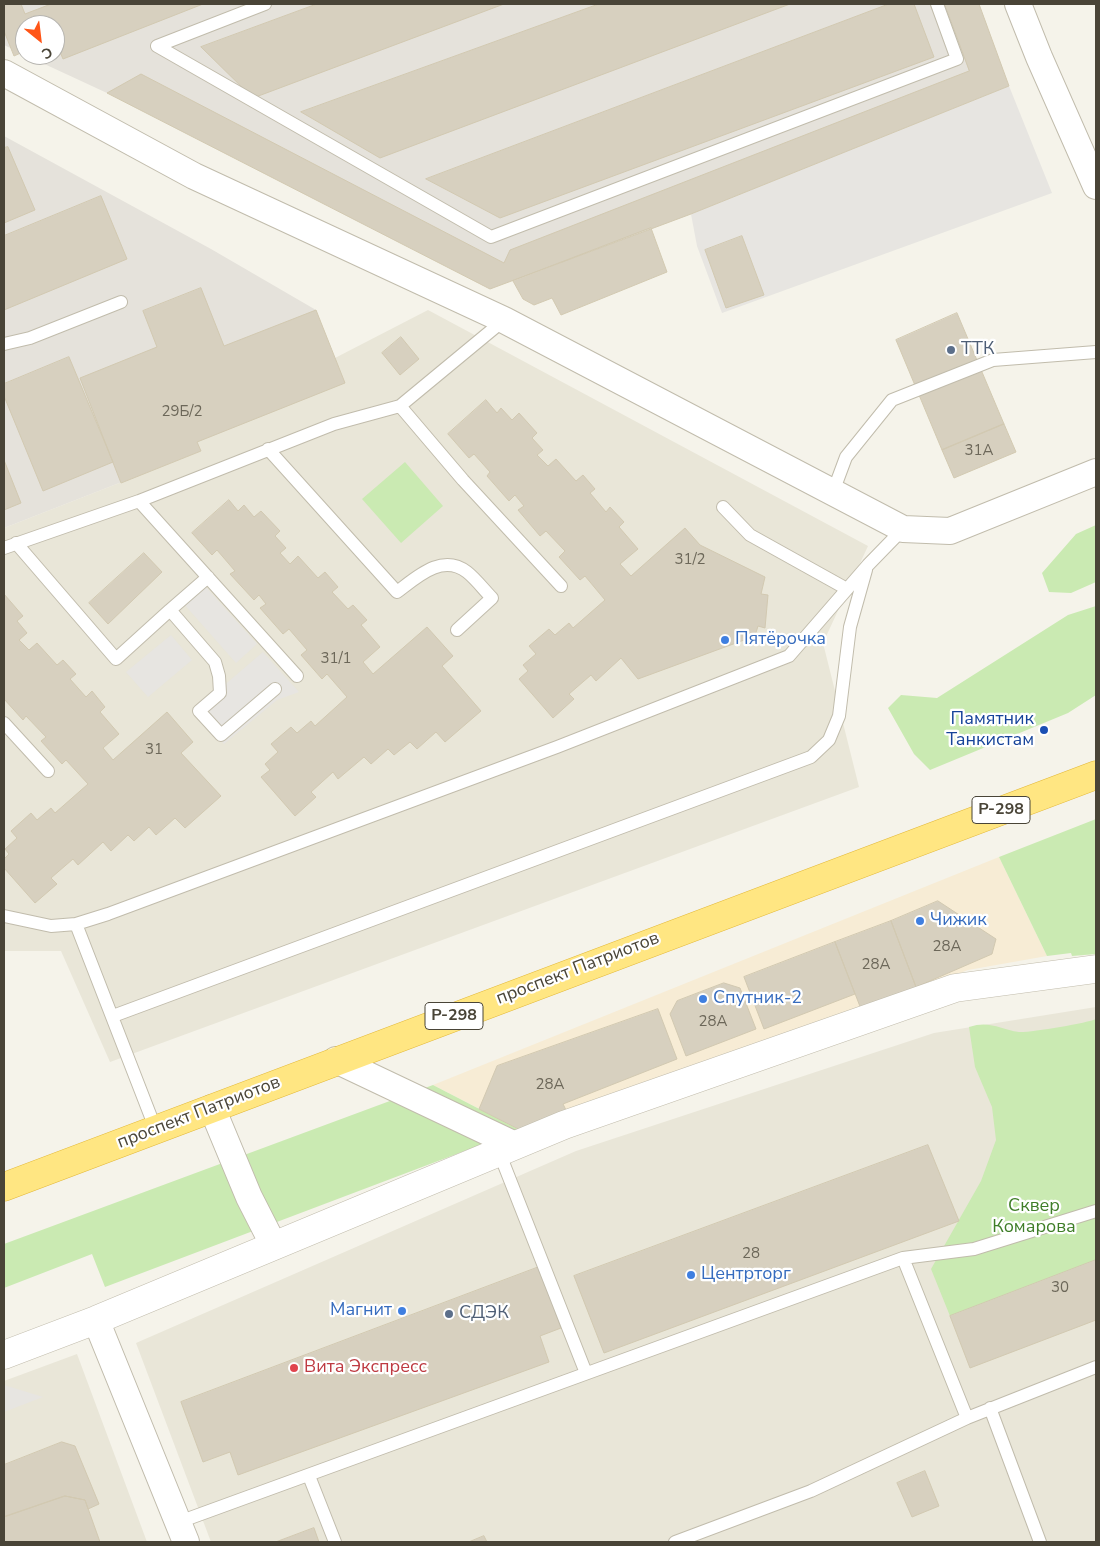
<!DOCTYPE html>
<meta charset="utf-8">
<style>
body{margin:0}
#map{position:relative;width:1100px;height:1546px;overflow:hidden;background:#f5f3ea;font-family:"Nunito Sans",sans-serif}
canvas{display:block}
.frame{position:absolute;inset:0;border:5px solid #494437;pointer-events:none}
.north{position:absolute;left:15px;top:15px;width:50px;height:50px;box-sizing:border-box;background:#fff;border:1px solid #b6b4af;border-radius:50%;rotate:151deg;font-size:14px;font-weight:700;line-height:20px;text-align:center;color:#494437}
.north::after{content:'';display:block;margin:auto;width:18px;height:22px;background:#ff5517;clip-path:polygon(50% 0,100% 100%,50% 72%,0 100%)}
</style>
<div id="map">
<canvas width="1100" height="1546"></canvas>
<div class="frame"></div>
<div class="north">С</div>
</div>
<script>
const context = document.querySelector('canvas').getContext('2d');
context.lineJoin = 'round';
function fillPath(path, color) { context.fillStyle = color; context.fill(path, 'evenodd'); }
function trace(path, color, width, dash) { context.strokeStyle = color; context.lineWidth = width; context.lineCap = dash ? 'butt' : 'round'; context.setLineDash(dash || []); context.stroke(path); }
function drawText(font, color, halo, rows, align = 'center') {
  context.font = font + ' "Nunito Sans",sans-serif'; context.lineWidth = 4.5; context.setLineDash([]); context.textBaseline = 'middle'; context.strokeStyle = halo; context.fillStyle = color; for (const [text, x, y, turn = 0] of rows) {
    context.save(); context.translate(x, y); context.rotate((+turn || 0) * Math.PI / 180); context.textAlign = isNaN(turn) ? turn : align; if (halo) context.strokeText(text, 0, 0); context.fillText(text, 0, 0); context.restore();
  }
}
const residential = new Path2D(`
 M428 310 868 546 823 643 859 787 110 1062 61 951H4V528L201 451 197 442 335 358Z
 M1096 1007V1542H211L136 1343 576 1151 934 1033Z
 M77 1354 147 1542H4V1381Z`);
const commercial = new Path2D(`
 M999 857 1047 956 968 970 530 1135 433 1085Z`);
const industrial = new Path2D(`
 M4 4H979L1009 86 691 214 490 289 107 93 25 55H55V25H25V55L4 45Z
 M4 136 211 249 316 310 345 383 198 442 201 451 4 528Z`);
const green = new Path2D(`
 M405 462 443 506 401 543 362 499Z
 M1096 525V582L1071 593 1049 592 1042 573 1076 534Z
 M1096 606V695L1068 713 930 770 914 754 888 708 901 695 937 698 1068 615Z
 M1096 819V954L1072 956 1071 953 1047 956 999 857Z
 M1096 1019V1260L950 1316 931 1269 981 1181 996 1140 992 1107 975 1067 969 1027C989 1020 1000 1029 1019 1032 1028 1033 1088 1023 1096 1019Z
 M433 1085 520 1130 105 1287 92 1254 4 1288V1244Z`);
const parking = new Path2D(`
 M1009 86 1052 193 722 313 697 246 691 214Z
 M204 585 257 644 236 663 183 603Z
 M171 635 192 660 148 697 126 672Z
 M263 652 299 692 277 700 224 744 194 711Z
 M4 1385 43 1397 4 1412Z`);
const building = new Path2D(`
 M4 4H21L25 14 51 4H203L63 59 55 40V25H25V51L14 56 4 31Z
 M317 4H504L253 98 201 47Z
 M599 4H790L380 158 301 112Z
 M889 4H914L934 57 500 218 426 179Z
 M945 4H979L1009 86 691 214 490 289 107 93 141 74 504 263 510 250 969 71Z
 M8 147 35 210 4 223V148Z
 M101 196 127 259 4 310V236Z
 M651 228 667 272 561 315 552 298 534 305 523 299 513 281Z
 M742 236 764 295 726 308 705 250Z
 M201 288 224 346 316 310 345 383 197 442 201 451 121 483 80 378 157 347 143 311Z
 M957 313 1004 424 942 450 896 340Z
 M401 337 419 359 400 375 382 353Z
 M69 357 113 462 43 491 4 396V384Z
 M486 400 497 413 501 408 512 420 519 413 537 433 532 438 543 450 537 455 548 466 556 459 576 481 583 475 595 489 590 493 606 512 610 507 624 522 619 527 638 549 620 564 631 576 685 528 700 545 765 577 761 594 768 595 765 628 758 626 755 636 638 679 621 658 596 681 591 675 569 694 574 699 553 718 519 679 528 671 523 665 536 654 529 646 549 629 555 635 569 623 573 628 605 600 585 576 580 580 559 557 565 551 546 531 540 536 518 510 524 506 515 495 509 501 487 476 490 472 474 454 469 458 448 434Z
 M1004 424 1016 452 954 478 942 450Z
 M4 460 21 503 4 510Z
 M229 500 238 511 244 505 254 517 261 511 280 531 275 536 286 548 280 553 290 564 298 556 318 578 325 572 338 587 332 592 348 609 353 605 367 620 361 625 380 647 363 662 373 674 427 627 453 656 442 666 481 711 445 742 436 732 417 749 410 742 394 755 388 749 371 764 364 757 338 779 333 772 311 792 316 797 295 816 261 777 270 770 265 764 278 752 271 744 291 727 297 733 311 721 315 726 347 697 327 674 322 679 301 655 307 650 289 629 283 634 260 608 266 604 259 595 254 600 230 574 235 571 217 550 212 555 192 533Z
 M144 553 162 572 108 624 89 603Z
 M4 594 23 616 17 621 27 633 19 640 29 650 37 643 57 665 63 660 76 674 70 679 86 697 92 691 105 707 100 712 119 734 103 748 113 760 167 712 193 742 181 753 221 796 185 828 175 818 156 835 149 827 134 841 128 835 111 851 103 842 78 865 73 859 51 878 57 884 35 903 4 868V859L9 854 5 849 17 838 11 831 31 813 37 820 51 808 55 813 88 784 66 760 62 764 41 741 46 737 26 716 23 720 4 699Z
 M938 901 996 939 992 954 916 987 891 921Z
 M891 921 916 987 861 1009 835 942Z
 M835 942 855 994 764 1029 744 977Z
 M724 983 740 988 756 1029 686 1056 670 1014 677 1001Z
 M658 1009 677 1059 563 1104 570 1118 530 1135 479 1109 497 1066Z
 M928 1145 959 1221 604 1353 574 1276Z
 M1096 1260V1320L970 1368 950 1316Z
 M539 1267 561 1328 540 1336 549 1362 238 1475 230 1452 203 1462 181 1402Z
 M62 1442 75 1446 99 1504 88 1509 85 1500 65 1496 4 1517V1465Z
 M925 1471 939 1506 912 1517 897 1483Z
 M65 1496 85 1500 100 1542H4V1517Z
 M314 1528 319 1542H276Z
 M484 1536 487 1542H469Z`);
const service = new Path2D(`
 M265 4 157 46 491 237 957 59 937 4
 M4 344 30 338 121 302
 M400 406 463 480 561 586
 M268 449 397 592C417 577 442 553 467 572 476 579 484 590 492 598L457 630
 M833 492 846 457 892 400 993 360 1096 352
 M139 501 297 676
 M723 507 750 535 847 589
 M16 543 116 659 170 610 215 662 219 676 220 693 199 711 221 735 275 689
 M4 548 139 501 334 424 400 406 504 320
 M170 610 208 577
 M4 723 48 771
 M4 916 51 926 76 924 108 914 557 747 789 656 868 565 903 529
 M76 924 156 1130
 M113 1016 811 757 829 740 839 716 850 627 866 570
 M499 1152 586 1373
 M903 1258 967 1418 1096 1367
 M990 1408 1040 1542
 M309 1476 335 1542
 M179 1522 903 1258 974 1249 1096 1211
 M675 1542 811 1491 967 1418`);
const minor = new Path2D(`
 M1018 4 1039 57 1096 186
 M4 73 194 176 504 320 903 529 950 531 1096 472
 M336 1060 515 1145
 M212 1108 249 1197 274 1246
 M96 1320 186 1542`);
const tertiary = new Path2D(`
 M4 1355 96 1320 564 1125 955 988 1096 969`);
const trunk = new Path2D(`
 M4 1187 1096 775`);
const markers = [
 [951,350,5,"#5c6f8a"],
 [725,640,5,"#3f7fe0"],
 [1044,730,5,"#1a4fb4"],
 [920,921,5,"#3f7fe0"],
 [703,999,5,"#3f7fe0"],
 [691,1275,5,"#3f7fe0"],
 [402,1311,5,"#3f7fe0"],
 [449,1314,5,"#5c6f8a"],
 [294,1368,5,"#e0444e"]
];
const numberNames = [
 ["29Б/2",182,412],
 ["31А",979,451],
 ["31/2",690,560],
 ["31/1",336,659],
 ["31",154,750],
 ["28А",947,947],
 ["28А",876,965],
 ["28А",713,1022],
 ["28А",550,1085],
 ["28",751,1254],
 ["30",1060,1288]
];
const shields = [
 [1001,810,58],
 [454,1016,58]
];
const shieldNames = [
 ["Р-298",1001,810],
 ["Р-298",454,1016]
];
const serviceNames = [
 ["ТТК",961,350],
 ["СДЭК",459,1314]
];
const shopNames = [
 ["Пятёрочка",735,640],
 ["Чижик",930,921],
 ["Спутник-2",713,999],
 ["Центрторг",701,1275],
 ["Магнит",392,1311,"right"]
];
const transitNames = [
 ["Памятник",1034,720],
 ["Танкистам",1034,741]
];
const streetNames = [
 ["проспект Патриотов",578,969,-21],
 ["проспект Патриотов",199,1113,-21]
];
const parkNames = [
 ["Сквер",1034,1207],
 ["Комарова",1034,1228]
];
const healthNames = [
 ["Вита Экспресс",304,1368]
];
fillPath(residential, '#e9e6d8');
fillPath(commercial, '#f7ecd5');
fillPath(industrial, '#e5e2db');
fillPath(green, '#caeab2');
fillPath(parking, '#e7e5e1');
fillPath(building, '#d7d0bf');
trace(building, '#d2c9b1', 1);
trace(service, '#c1bcac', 14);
trace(minor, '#c1bcac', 28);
trace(tertiary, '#c1bcac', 29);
trace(trunk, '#e2b737', 29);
trace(service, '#fff', 12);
trace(minor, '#fff', 26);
trace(tertiary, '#fff', 28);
trace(trunk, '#ffe682', 28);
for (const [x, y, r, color] of markers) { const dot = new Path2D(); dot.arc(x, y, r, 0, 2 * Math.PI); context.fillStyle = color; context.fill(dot); trace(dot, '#fff', 2); }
drawText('15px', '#6c6759', null, numberNames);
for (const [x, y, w] of shields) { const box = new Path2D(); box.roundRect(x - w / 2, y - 13.5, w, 27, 4); context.fillStyle = '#fff'; context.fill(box); trace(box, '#494437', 1); }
drawText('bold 16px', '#494437', null, shieldNames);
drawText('18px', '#4e5e75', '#fff', serviceNames, 'left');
drawText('18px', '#366cbe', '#fff', shopNames, 'left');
drawText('18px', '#164399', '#fff', transitNames, 'right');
drawText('18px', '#494437', '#fff', streetNames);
drawText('18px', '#3f7e28', '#fff', parkNames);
drawText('18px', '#be3a42', '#fff', healthNames, 'left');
</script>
